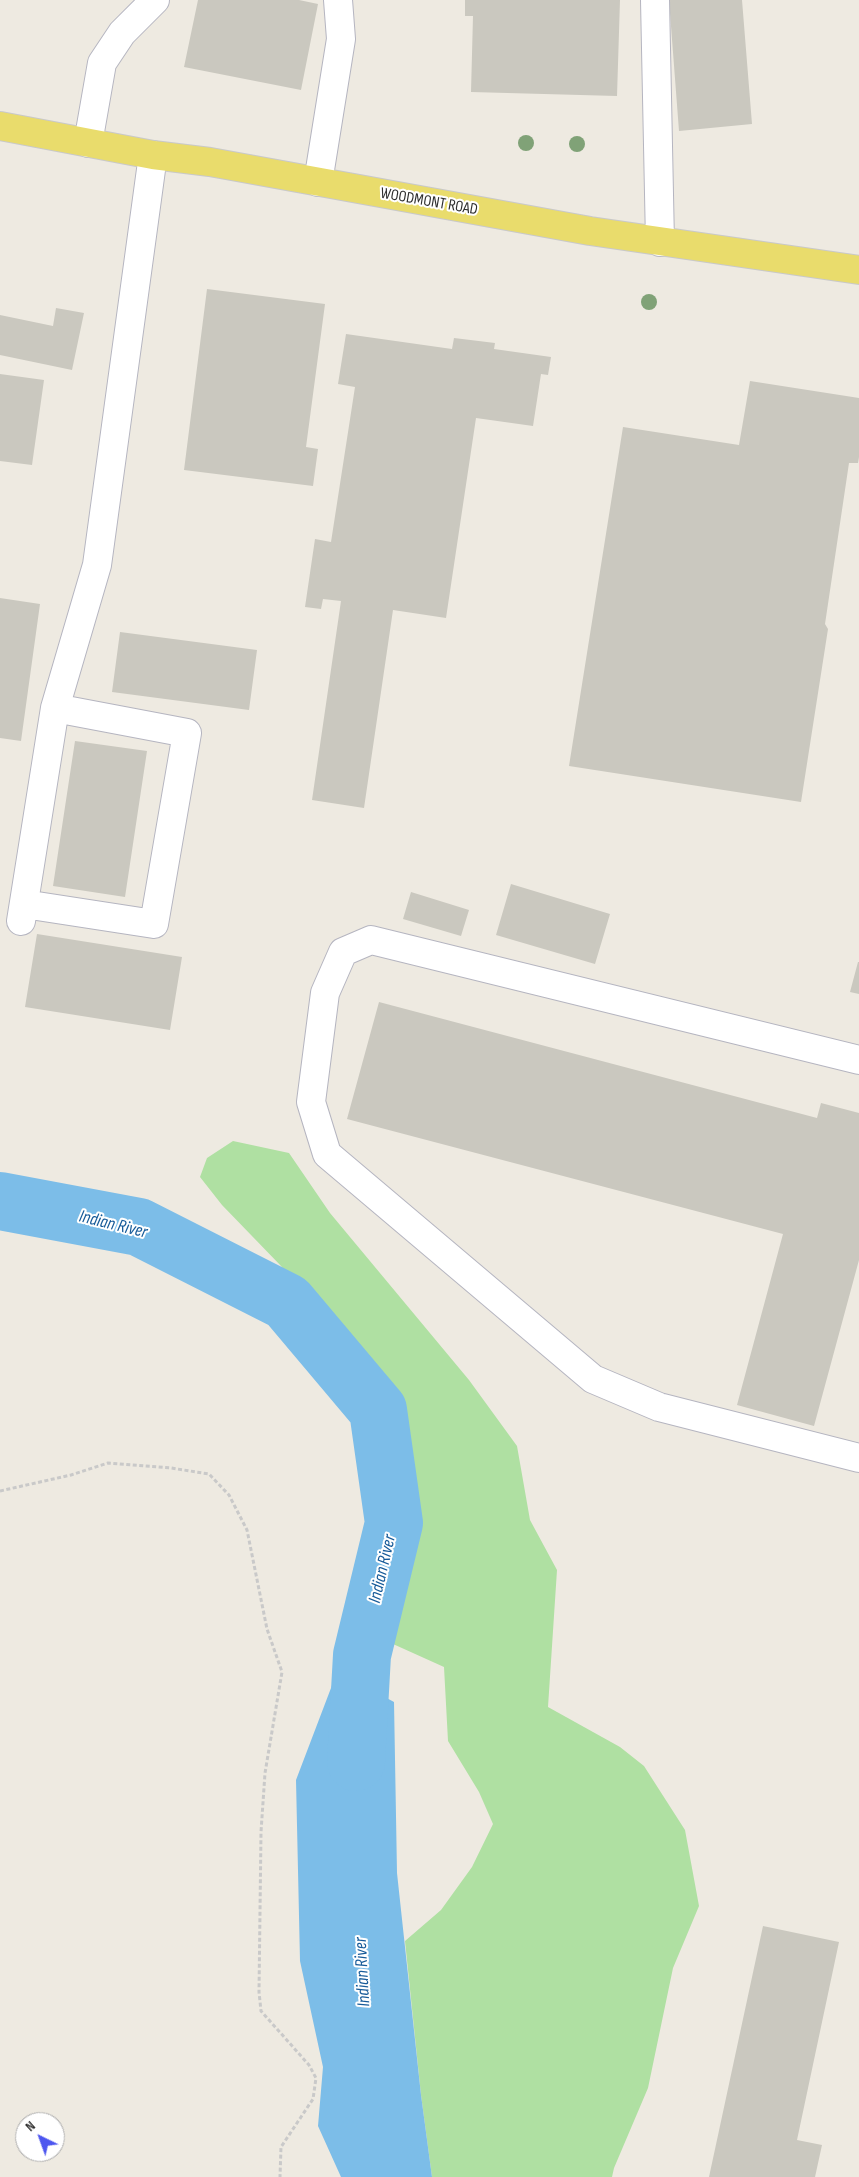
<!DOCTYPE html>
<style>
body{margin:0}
#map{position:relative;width:859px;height:2177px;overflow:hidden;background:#eeeae1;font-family:"Sofia Sans Condensed",sans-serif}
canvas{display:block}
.north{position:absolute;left:15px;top:2112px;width:50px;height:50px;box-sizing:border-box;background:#fff;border:1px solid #ababab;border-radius:50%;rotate:318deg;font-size:14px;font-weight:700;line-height:20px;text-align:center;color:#2e2e2e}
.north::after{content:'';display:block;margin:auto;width:18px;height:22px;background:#4d56ef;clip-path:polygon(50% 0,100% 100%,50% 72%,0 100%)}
</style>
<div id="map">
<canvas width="859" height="2177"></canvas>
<div class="north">N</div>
</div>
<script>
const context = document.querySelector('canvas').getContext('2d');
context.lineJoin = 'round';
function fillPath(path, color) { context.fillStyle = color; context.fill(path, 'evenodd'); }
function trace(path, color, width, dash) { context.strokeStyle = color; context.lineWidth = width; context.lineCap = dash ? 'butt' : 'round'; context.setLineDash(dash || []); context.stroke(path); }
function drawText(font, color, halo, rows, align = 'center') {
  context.font = font + ' "Sofia Sans Condensed",sans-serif'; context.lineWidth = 4; context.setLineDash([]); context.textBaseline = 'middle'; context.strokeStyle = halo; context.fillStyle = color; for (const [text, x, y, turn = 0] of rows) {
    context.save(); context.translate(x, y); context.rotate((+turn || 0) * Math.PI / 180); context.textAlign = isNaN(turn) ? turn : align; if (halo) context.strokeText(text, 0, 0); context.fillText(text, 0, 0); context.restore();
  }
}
const green = new Path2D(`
 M233 1141 289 1153 330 1213 469 1380 517 1446 530 1520 557 1570 548 1707 620 1747 644 1766 685 1830 699 1906 673 1968 648 2088 614 2168 612 2177H432L421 2095 405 1941 441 1910 472 1867 493 1824 479 1792 448 1741 444 1667 393 1644 359 1614 367 1537 379 1506 394 1429 373 1387 281 1266 222 1205 200 1177 207 1158Z`);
const water = new Path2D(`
 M339 1667 359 1683 394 1702 397 1873 421 2095 432 2177H341L318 2126 323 2067 300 1961 296 1780Z`);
const river = new Path2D(`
 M0 1201 139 1227 287 1302 378 1410 394 1523 362 1655 356 1762`);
const building = new Path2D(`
 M198 0H299L318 4 301 90 184 67Z
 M465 0H620L617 96 471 92 473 16H465Z
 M669 0H742L752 124 679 131Z
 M207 289 325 304 306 447 318 449 313 486 184 470Z
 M56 308 84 313 72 370 0 355V315L53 326Z
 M346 334 452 349 454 338 495 343 494 349 551 357 548 375 541 374 533 426 476 418 446 618 393 610 364 808 312 800 341 601 323 599 321 609 305 607 315 539 331 542 355 387 338 384Z
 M0 374 44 380 32 465 0 461Z
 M750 381 859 398V457L858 463H849L825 624 828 629 801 802 569 766 623 427 739 445Z
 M0 598 40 604 21 741 0 738Z
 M120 632 257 650 249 710 112 692Z
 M75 741 147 751 125 897 53 886Z
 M511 884 610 914 595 964 496 935Z
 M411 892 469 910 461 936 403 919Z
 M37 934 182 957 170 1030 25 1007Z
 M858 962H859V994L850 992Z
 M379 1002 817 1118 821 1103 859 1113V1260L814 1426 737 1405 783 1234 347 1119Z
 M763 1926 839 1942 797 2140 822 2145 815 2177H709Z`);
const path = new Path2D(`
 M0 1491 71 1475 108 1463 171 1468 209 1474 229 1495 247 1530 267 1629 282 1672 265 1773 261 1832 259 1992 261 2011 309 2065 316 2078 313 2099 281 2147 280 2177`);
const minor = new Path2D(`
 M655 0 660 242
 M88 143 102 63 122 33 155 0
 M318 182 341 39 338 0
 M24 904 154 924 187 733 55 708
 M21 921 55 708 97 565 153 155
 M859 1060 371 940 343 952 325 993 311 1102 327 1154 593 1379 659 1407 859 1458`);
const major = new Path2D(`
 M0 126 153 155 210 162 590 231 859 270`);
const trees = [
 [526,143],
 [577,144],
 [649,302]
];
const streetNames = [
 ["WOODMONT ROAD",429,202,10]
];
const waterNames = [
 ["Indian River",113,1225,14],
 ["Indian River",383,1569,-77],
 ["Indian River",363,1972,-93]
];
fillPath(green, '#afe0a2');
fillPath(water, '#7cbde8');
trace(river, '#7cbde8', 58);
fillPath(building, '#cac8bf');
trace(minor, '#b5b5c0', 30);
trace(major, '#c9c9c9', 30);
trace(path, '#c9c9c9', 3, [4, 2.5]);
trace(minor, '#fff', 28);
trace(major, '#e9dc6c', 28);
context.fillStyle = '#80a277';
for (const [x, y] of trees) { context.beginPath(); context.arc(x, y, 8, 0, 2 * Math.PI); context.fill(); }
drawText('16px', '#2e2e2e', '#fff', streetNames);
drawText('italic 18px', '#175b99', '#fff', waterNames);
</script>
